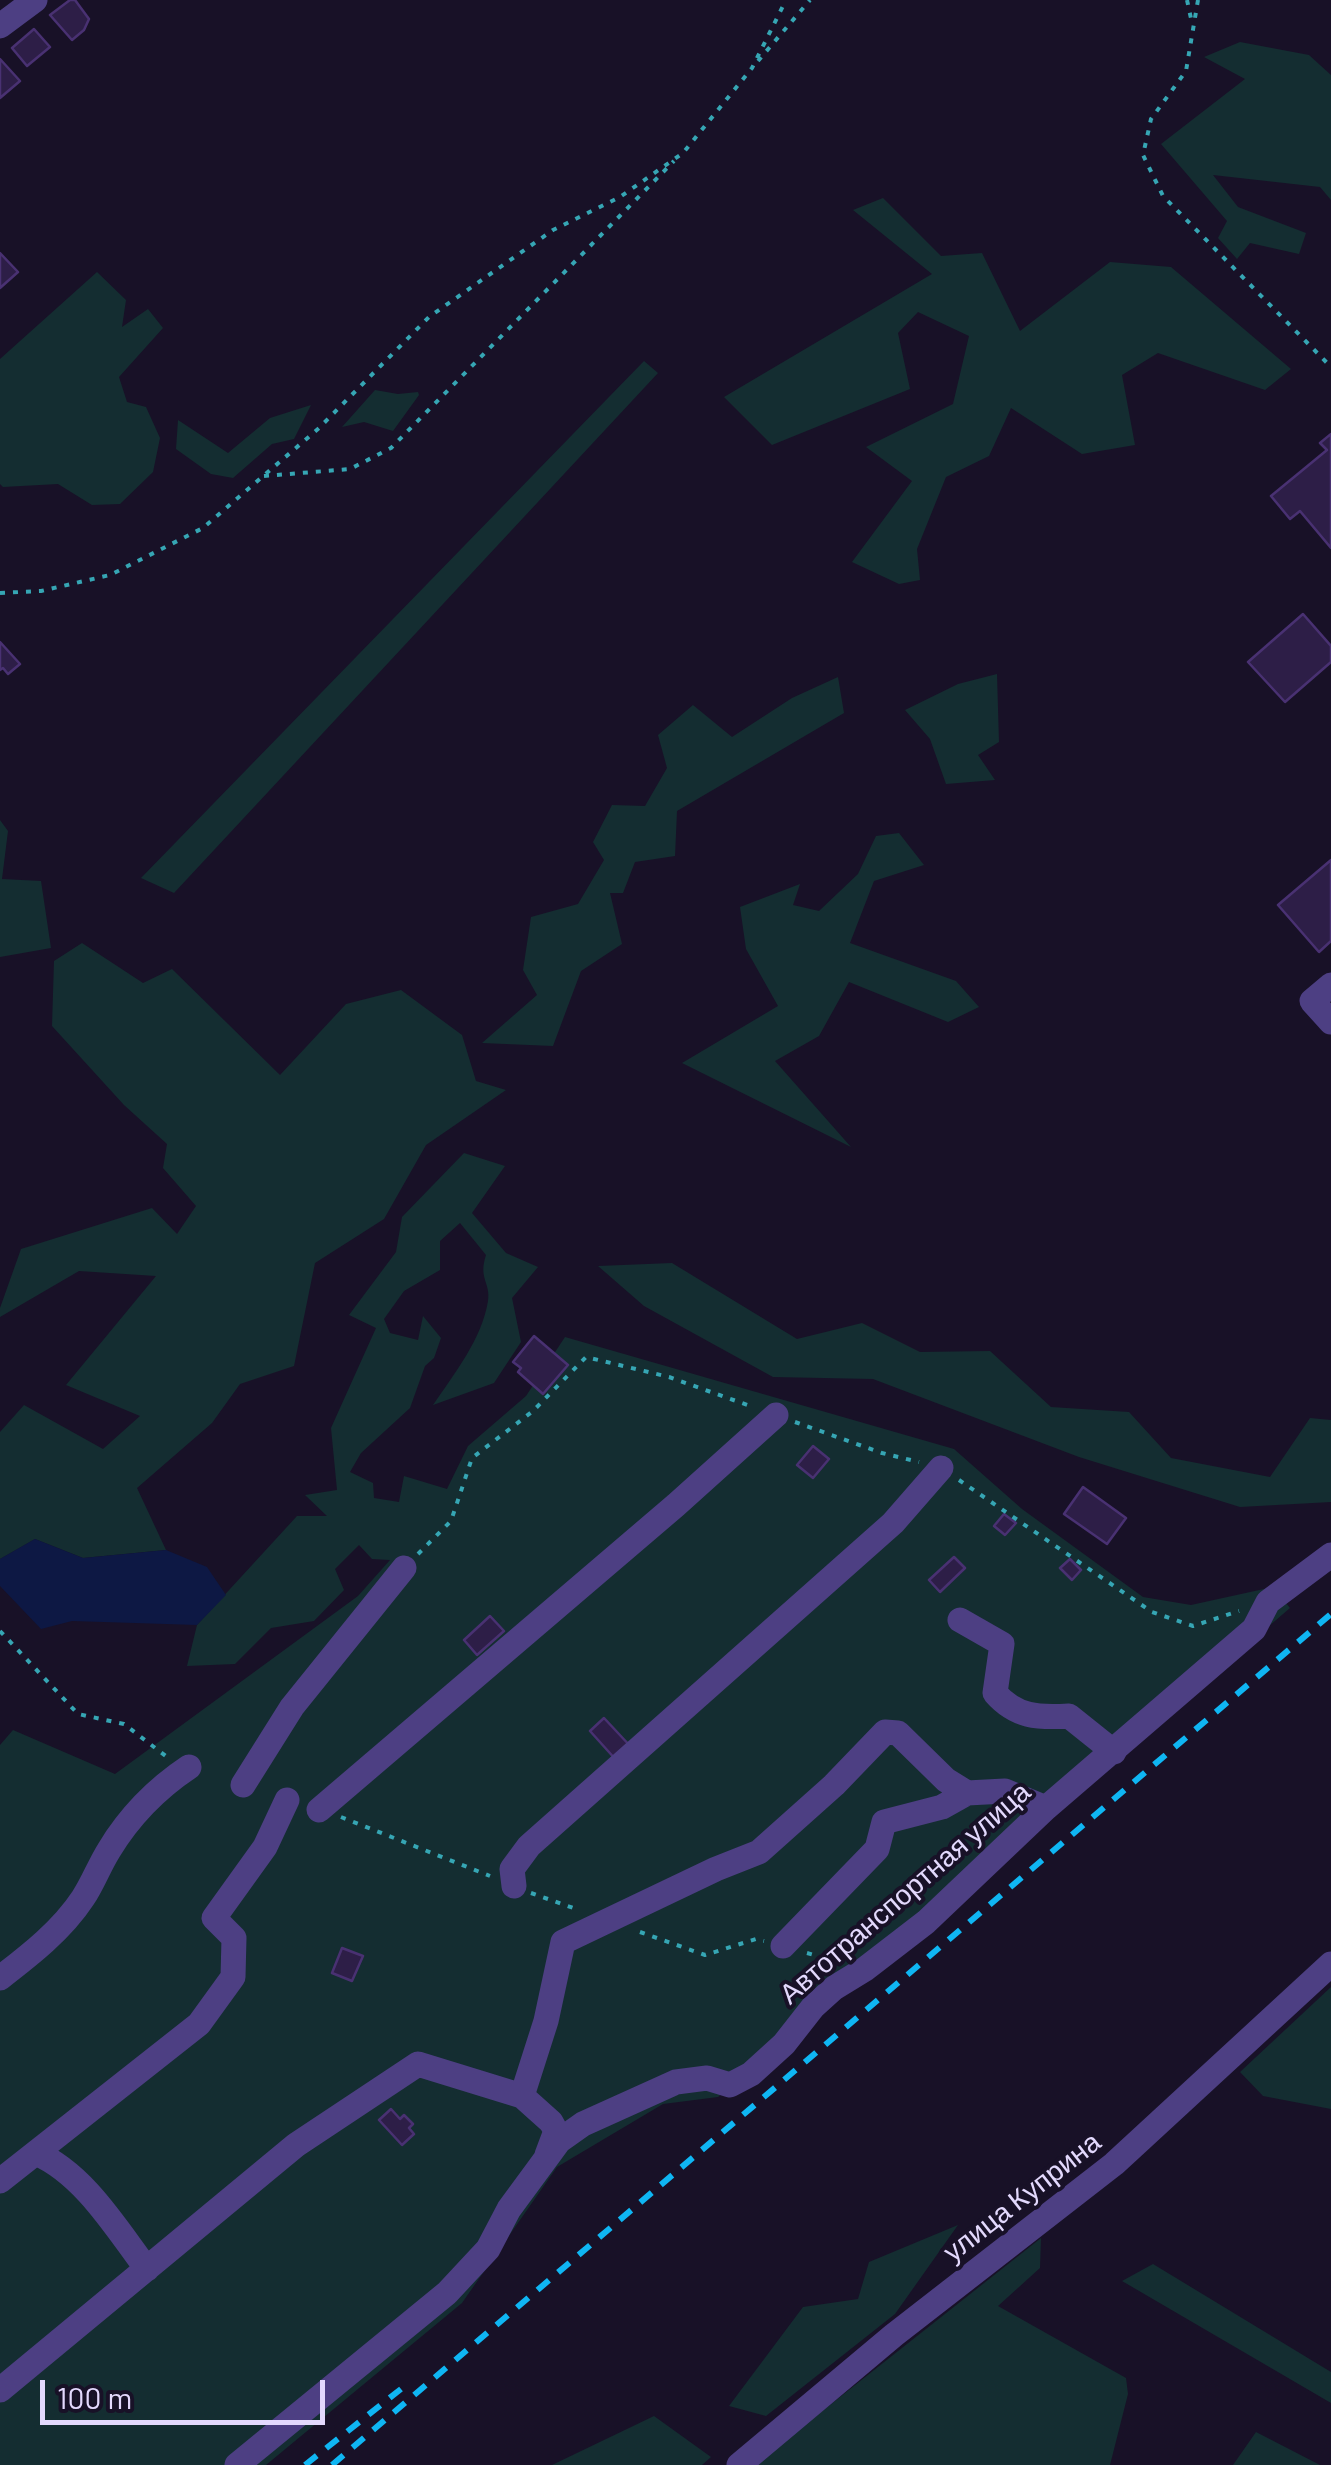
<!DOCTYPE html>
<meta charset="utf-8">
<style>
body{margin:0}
#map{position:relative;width:1331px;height:2465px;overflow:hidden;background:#181127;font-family:Barlow,sans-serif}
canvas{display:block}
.scale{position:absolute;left:40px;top:2380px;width:285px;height:45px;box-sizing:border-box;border:5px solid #e3d9fd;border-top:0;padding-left:12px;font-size:30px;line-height:35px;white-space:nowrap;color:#e3d9fd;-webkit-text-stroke:8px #181127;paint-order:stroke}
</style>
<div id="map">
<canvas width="1331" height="2465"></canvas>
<div class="scale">100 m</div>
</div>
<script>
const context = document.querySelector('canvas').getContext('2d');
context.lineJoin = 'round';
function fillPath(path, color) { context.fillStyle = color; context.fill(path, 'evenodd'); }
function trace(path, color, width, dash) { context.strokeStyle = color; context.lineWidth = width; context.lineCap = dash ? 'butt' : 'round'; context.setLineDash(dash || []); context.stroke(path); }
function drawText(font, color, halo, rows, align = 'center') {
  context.font = font + ' Barlow,sans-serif'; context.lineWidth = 8; context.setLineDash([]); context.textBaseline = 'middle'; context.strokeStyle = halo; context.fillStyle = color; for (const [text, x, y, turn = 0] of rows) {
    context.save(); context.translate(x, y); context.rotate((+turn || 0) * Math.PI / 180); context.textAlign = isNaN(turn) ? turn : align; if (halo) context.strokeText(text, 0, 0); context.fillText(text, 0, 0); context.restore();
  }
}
const green = new Path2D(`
 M1240 42 1309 55 1331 75V200L1320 187 1213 175 1238 207 1306 233 1299 254 1250 243 1237 259 1218 238 1227 221 1161 144 1245 79 1204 57Z
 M883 198 941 256 982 253 1020 331 1110 262 1171 267 1291 369 1265 390 1158 353 1122 375 1135 445 1082 454 1011 408 989 456 946 477 917 549 920 580 899 584 852 562 912 481 866 447 953 404 969 336 918 312 898 333 910 389 772 445 724 397 932 274 853 210Z
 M97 272 126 300 122 327 148 309 163 328 119 377 127 402 146 407 160 438 153 472 120 504 92 505 58 484 3 487 0 484V359Z
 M644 361 658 373 174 893 141 878Z
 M375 390 398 394 418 392 419 395 393 431 364 422 342 427Z
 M311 405 294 439 272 444 233 478 211 474 176 449 178 420 228 453 270 418Z
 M997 674 999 742 978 755 995 780 946 784 930 739 905 710 958 684Z
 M838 677 844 713 677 811 675 856 635 862 623 893H610L622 944 581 971 553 1046 482 1043 537 995 523 970 531 917 578 904 604 860 593 842 612 805 645 806 667 768 658 735 693 705 732 737 792 698Z
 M0 820 8 831 2 879 41 881 51 948 0 957Z
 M899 833 924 865 874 881 850 943 956 981 979 1007 948 1022 849 982 819 1036 775 1061 851 1147 682 1063 778 1006 746 949 740 907 800 884 793 905 819 911 858 874 876 836Z
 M82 943 143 983 172 969 280 1075 346 1004 401 990 462 1035 476 1081 506 1090 426 1145 384 1219 315 1263 294 1366 240 1384 212 1423 137 1488 166 1550 83 1558 35 1539 0 1559V1432L24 1405 103 1449 140 1416 66 1385 156 1276 79 1271 0 1317V1308L21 1249 152 1208 177 1234 196 1206 163 1168 167 1144 124 1105 52 1026 54 961Z
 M464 1153 505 1166 472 1213 506 1253 538 1267 512 1298 521 1342 494 1383 433 1405C454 1374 482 1339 488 1301 491 1283 478 1279 486 1255L460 1223 440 1241V1270L404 1291 384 1319 390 1333 418 1340 423 1316 441 1338 434 1358 425 1366 410 1408 361 1453 350 1472 373 1483 374 1498 399 1502 404 1476 447 1489 468 1446 526 1396 565 1337 954 1449 1022 1509 1143 1597 1191 1605 1273 1587 1290 1608 828 2006 718 2097 663 2104 557 2167 462 2303 266 2465H0V1745L13 1730 115 1774 358 1596 390 1560 372 1559 359 1545 335 1569 344 1590 314 1621 271 1628 235 1664 187 1666 197 1625 297 1516H327L305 1495 337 1490 331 1428 376 1328 349 1315 396 1252 402 1217Z
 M672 1263 797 1339 862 1323 920 1352 990 1351 1051 1407 1129 1412 1171 1458 1270 1477 1310 1418 1331 1420V1502L1240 1507 1079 1457 873 1379 773 1377 644 1306 598 1266Z
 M1331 1987V2109L1263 2096 1240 2072Z
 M958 2225 895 2314 766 2416 729 2406 803 2307 858 2299 869 2262Z
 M1041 2238 1040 2268 998 2306 1126 2378 1128 2394 1110 2465H754Z
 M1153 2264 1331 2372V2403L1122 2281Z
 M654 2416 711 2457 702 2465H552Z
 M1256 2432 1320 2465H1233Z`);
const water = new Path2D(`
 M35 1539 83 1558 166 1550 207 1567 226 1595 197 1625 72 1621 41 1629 0 1586V1559Z`);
const building = new Path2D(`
 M70 0H75L89 19 84 30 72 40 50 15Z
 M34 29 50 47 27 66 12 48Z
 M0 59 20 81 0 98Z
 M0 253 18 272 0 288Z
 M1331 434V548L1300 511 1290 519 1271 496 1327 450 1320 443Z
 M1303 614 1331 646V662L1285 702 1248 662Z
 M0 642 20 664 8 674 3 668 0 670Z
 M1331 860V941L1319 952 1278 905Z
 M534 1336 568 1365 543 1394 518 1372 521 1368 513 1362Z
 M813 1446 829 1459 813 1478 797 1465Z
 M1083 1487 1126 1518 1107 1544 1064 1514Z
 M1004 1514 1016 1523 1005 1535 994 1526Z
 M954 1557 965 1568 940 1592 929 1580Z
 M1070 1559 1081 1570 1072 1580 1060 1568Z
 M490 1616 504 1631 477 1655 464 1640Z
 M604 1718 632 1748 617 1761 590 1731Z
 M342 1948 363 1956 352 1981 332 1973Z
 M391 2109 400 2119 404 2115 413 2124 409 2128 414 2134 402 2145 379 2120Z`);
const path = new Path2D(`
 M1187 0 1192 23
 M1198 0 1186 71 1151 119 1143 155 1163 196 1331 367
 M758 61 810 0
 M264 476 350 469 391 448 674 161
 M0 593 41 591 110 575 203 528 319 428 429 317 553 230 620 197 683 153 752 68 786 0
 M795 1422 882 1453 919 1462
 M959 1480 1152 1612 1193 1626 1239 1611
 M418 1554 451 1521 472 1458 533 1411 586 1357 669 1377 753 1407
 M0 1631 78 1714 124 1724 167 1757
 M341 1817 490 1876
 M531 1893 579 1910
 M640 1932 705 1955 756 1939 764 1941
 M807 1953 836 1961`);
const minor = new Path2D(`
 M0 26 35 0
 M1331 985 1312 1001 1331 1022
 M960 1620 1002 1644 995 1693C1016 1717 1038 1718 1069 1716L1114 1752
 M243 1785 292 1707 404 1568
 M319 1810 676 1505 776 1415
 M514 1886 512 1869 529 1846 893 1523 941 1468
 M783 1946 877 1849 884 1822 942 1807 967 1793 1005 1791 1046 1808
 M0 1978C30 1955 62 1930 83 1898 93 1883 99 1866 109 1850 129 1817 156 1789 189 1767
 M36 2153C84 2174 116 2228 147 2269
 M547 2155 556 2131 551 2122 522 2096 546 2021 563 1942 716 1869 759 1852 834 1785 885 1732 898 1733 946 1780 967 1793
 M0 2181 199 2024 233 1977 234 1938 214 1918 265 1847 287 1800
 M0 2390 296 2145 418 2064 522 2096
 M237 2465 447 2293 488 2249 509 2209 559 2141 583 2124 676 2082 707 2078 730 2085 751 2074 784 2044 813 2007 834 1988 865 1969 926 1922 1046 1808 1254 1629 1268 1602 1331 1555
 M739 2465 894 2335 1114 2164 1331 1964`);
const rail = new Path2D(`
 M305 2465 401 2389
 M332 2465 1331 1614`);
const streetNames = [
 ["Автотранспортная улица",905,1893,-41],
 ["улица Куприна",1022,2197,-38]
];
fillPath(green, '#142d31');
fillPath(water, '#0d1844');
fillPath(building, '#2d1e47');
trace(building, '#493172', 2.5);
trace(path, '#36a6b4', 4, [5, 8]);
trace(minor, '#4d3f83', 25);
trace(rail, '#0fb6f3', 6, [15, 12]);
drawText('28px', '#e3d9fd', '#181127', streetNames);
</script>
